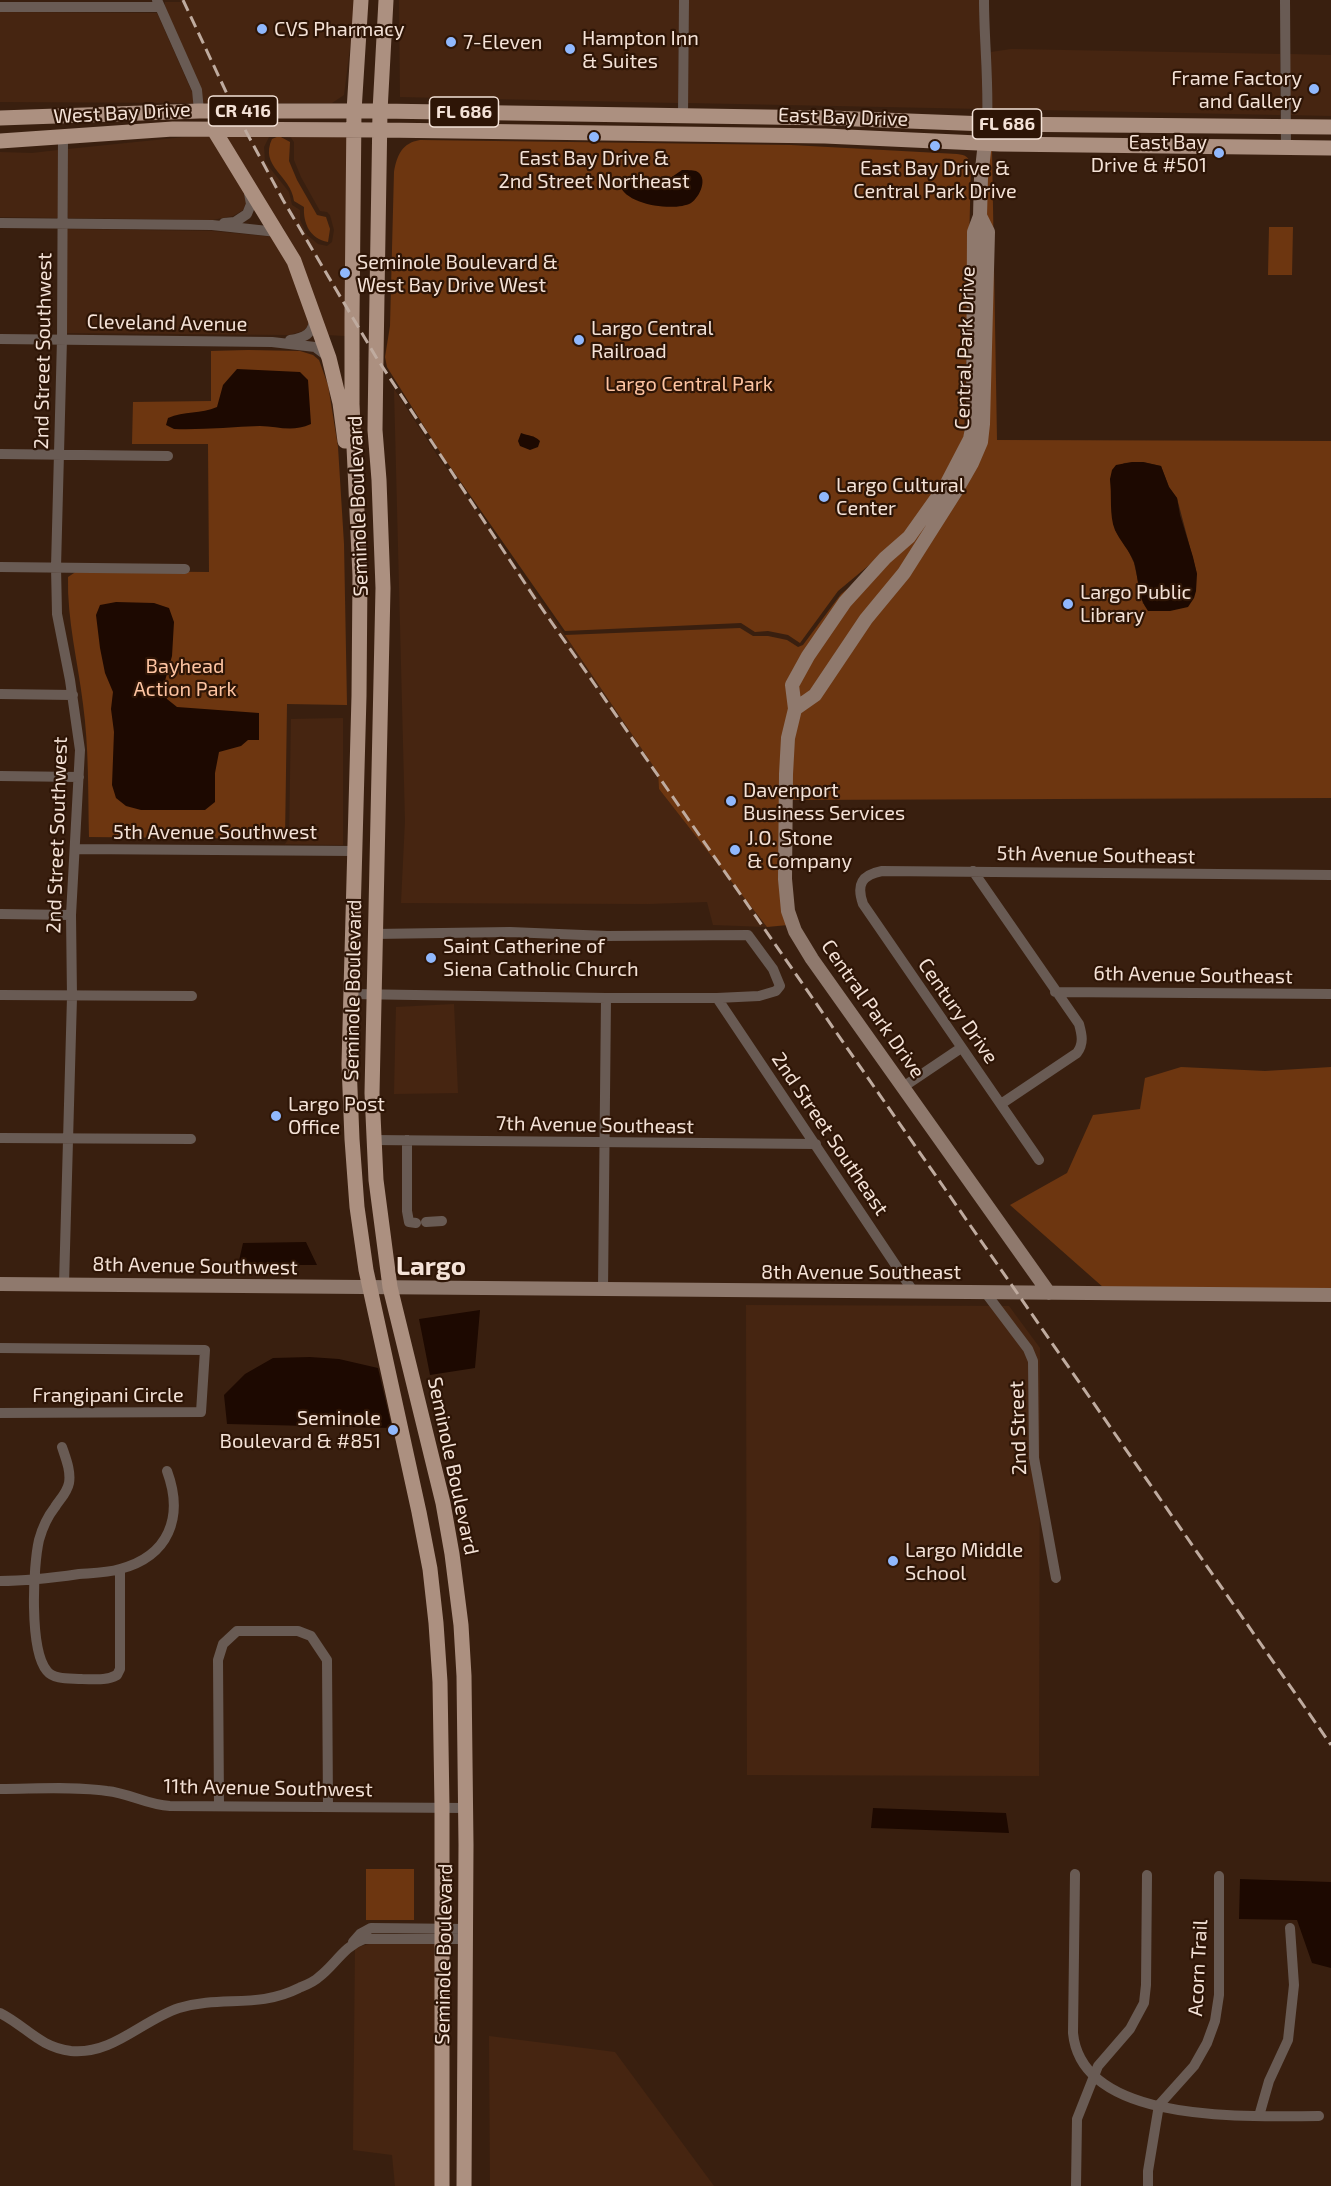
<!DOCTYPE html>
<style>
body{margin:0}
canvas{display:block;background:#391f0f}
</style>
<canvas width="1331" height="2186"></canvas>
<script>
const context = document.querySelector('canvas').getContext('2d');
context.lineJoin = 'round';
function fillPath(path, color) { context.fillStyle = color; context.fill(path, 'evenodd'); }
function trace(path, color, width, dash) { context.strokeStyle = color; context.lineWidth = width; context.lineCap = dash ? 'butt' : 'round'; context.setLineDash(dash || []); context.stroke(path); }
function drawText(font, color, halo, rows, align = 'center') {
  context.font = font + ' "Exo 2",sans-serif'; context.lineWidth = 4.5; context.setLineDash([]); context.textBaseline = 'middle'; context.strokeStyle = halo; context.fillStyle = color; for (const [text, x, y, turn = 0] of rows) {
    context.save(); context.translate(x, y); context.rotate((+turn || 0) * Math.PI / 180); context.textAlign = isNaN(turn) ? turn : align; if (halo) context.strokeText(text, 0, 0); context.fillText(text, 0, 0); context.restore();
  }
}
const built = new Path2D(`
 M180 0H356L344 95 332 103H203L165 6V2H181Z
 M399 0H679L678 103 400 97Z
 M689 0H979L983 109 688 103Z
 M0 12 157 13 192 92 194 103 0 102Z
 M1011 49 1280 54V115L992 109 991 52Z
 M1290 54 1331 55V116L1290 115Z
 M204 135H212L243 186 246 203 243 210 233 216 212 220 68 218V149Z
 M224 135H270L264 147 265 162 289 192 292 205 300 210V220L307 235 318 244 327 246 332 242 334 230 330 215 327 212 320 211 301 177 294 160V142L289 135 349 137 345 336 326 335 283 227 280 226Z
 M58 150V218L0 217V152L32 153Z
 M67 229 212 231 274 237 290 264 309 319 308 326 303 331 289 335 67 333Z
 M394 389 439 458 565 635 658 773 659 789 767 927 713 925 707 902 648 904 401 903 405 821Z
 M343 718V845L261 844H285L289 839 291 719Z
 M454 1004 458 1093 394 1094 396 1007Z
 M746 1305 1009 1306 1040 1348 1039 1776 747 1775Z
 M369 1944H436L437 2186H395L392 2155 353 2150 355 1948Z
 M489 2036 615 2052 714 2186H490Z`);
const green = new Path2D(`
 M279 136 290 142 289 161 297 180 317 215 326 217 330 229 328 242C310 239 303 223 304 207L294 201C291 175 259 167 272 139Z
 M420 140 791 145 957 154C966 155 969 157 971 166L964 440 923 512 898 541 838 591 800 643 788 635 768 631 755 632 741 623 565 631 442 455 387 367 385 357 390 326 394 172C397 155 402 143 420 140Z
 M989 148 992 149 997 440 1331 441V798L790 800 793 739 799 714 960 494 986 216ZM1143 462 1161 466 1169 487 1177 498 1197 574 1143 604 1134 563 1128 550 1115 530 1110 479 1124 463Z
 M1269 227H1293L1292 275H1268Z
 M248 350 300 351 313 355 319 360 328 385 338 447 344 544 347 705 287 704 285 839 89 837C88 793 89 748 83 704 78 662 67 620 68 577L77 571 209 572 208 444H132L133 402 211 401V351Z
 M967 461 900 570 812 691 799 700 797 686 812 659 848 606Z
 M856 582 841 599 789 706 788 925 767 927 659 789 658 773 565 635 740 628 753 636H768L787 640 798 647 803 645 841 594Z
 M1181 1067 1265 1071 1331 1067V1290L1104 1288 1010 1205 1067 1173 1093 1115 1140 1109 1145 1078Z
 M366 1869H414V1920H366Z`);
const water = new Path2D(`
 M682 170C686 170 693 170 696 171 709 177 700 197 691 203 675 212 625 205 620 185L626 180 660 185Z
 M237 369 300 372 308 380 311 424C291 433 278 426 260 426 231 427 202 430 174 429L166 425 168 418C184 411 201 414 217 407L223 385Z
 M521 433C529 436 534 435 540 441L538 447 530 450 520 446 518 441Z
 M1132 462H1143L1161 466 1169 487 1177 498 1180 515 1193 557 1197 574 1196 591 1194 598 1188 607 1170 611H1148C1137 596 1139 579 1134 562 1129 550 1120 541 1115 530 1109 516 1112 494 1110 479L1112 470 1116 465Z
 M116 602 154 603 169 608 174 622 172 656 163 688 167 699 177 707 259 713V740H248L241 746 219 752 215 773V802L205 810H141L126 806 116 798 112 785 114 732 111 709 113 692 105 673 100 648 96 615 100 605Z
 M306 1242 317 1265H238L243 1243Z
 M480 1310 475 1368 430 1375 419 1319Z
 M310 1357 339 1359 378 1368 392 1428 227 1424 224 1395 245 1374 273 1358Z
 M873 1808 1006 1813 1009 1833 871 1828Z
 M1240 1879 1331 1882V1968L1312 1963 1297 1920 1239 1919Z`);
const street = new Path2D(`
 M157 0 197 90 199 111
 M984 0C984 41 989 82 987 124
 M1285 0 1286 148
 M0 7H160
 M683 115 684 0
 M63 137 62 339 56 567 57 614 70 680 80 750 71 915 72 997 64 1284
 M0 223 212 225 277 232
 M224 223 235 222 247 214 251 204 249 193
 M0 339 272 342 315 347 327 356
 M290 340C304 338 314 334 314 318
 M0 454 168 456
 M0 567 185 569
 M0 694 73 695
 M0 776 79 777
 M76 849 354 851
 M973 871 1079 1024C1082 1035 1084 1043 1077 1053L1001 1104
 M0 914 71 915
 M1055 992 1331 994
 M351 994 606 998H717L759 996 776 991 780 986 773 969 748 935 607 936 510 932 374 934
 M0 995 192 996
 M717 998 913 1291
 M903 1087 961 1048
 M0 1138 191 1139
 M373 1140 816 1144
 M407 1140V1211L409 1222 416 1223
 M1039 1160 863 904C856 884 862 875 882 871L1331 875
 M426 1222 442 1221
 M603 1290 606 998
 M985 1292 1028 1349 1033 1361 1034 1458 1056 1578
 M0 1348 205 1350 201 1412 0 1413
 M62 1447C66 1459 71 1471 69 1483 67 1493 60 1499 55 1507 48 1516 42 1529 39 1540 33 1566 29 1650 47 1671 54 1680 71 1678 82 1679 94 1679 106 1681 117 1675L120 1669V1570
 M0 1581C27 1581 52 1578 79 1574 92 1573 107 1573 120 1569 169 1556 184 1517 167 1471
 M0 1789C35 1789 72 1786 107 1791 129 1793 147 1805 170 1806L466 1808
 M219 1806 218 1660 223 1644 237 1631H298L311 1636 327 1660 328 1807
 M1075 1874 1073 2033C1082 2126 1252 2116 1319 2116
 M353 1942 360 1934 371 1928 466 1929
 M0 2013C26 2026 39 2047 71 2051 113 2055 142 2020 179 2008 222 1995 257 2009 299 1988 306 1985 314 1982 319 1977 335 1965 344 1946 364 1939H466
 M1259 2116 1269 2081 1288 2040 1294 1985 1290 1928
 M1076 2186 1077 2119 1098 2066 1130 2029 1144 2003 1146 1985 1147 1875
 M1148 2186V2171L1159 2105 1194 2066 1207 2043 1215 2021 1219 1995V1876`);
const secondary = new Path2D(`
 M987 124 981 178 980 216 974 232 973 423 970 439 946 485 909 537 885 558 845 602 808 656 792 685 795 709 788 738 786 774 785 879 788 911 795 931 812 959 1049 1293
 M795 709 815 695 866 619 904 573 956 491 972 463 981 442 983 424 988 232 980 216
 M0 1284 1331 1295`);
const primary = new Path2D(`
 M361 0 354 111 352 318V404L360 576 359 696 349 1064 352 1139 357 1207 366 1270 419 1512 430 1569 436 1623 440 1682 442 1807V2186
 M386 0 380 111 376 357 375 430 379 480 383 588 372 1093 376 1180 390 1287 443 1503 452 1554 461 1625 464 1676 466 1845 464 2186
 M0 118 199 111H380L830 118 987 124 1331 127
 M214 130 294 261 329 358 340 403 345 441
 M0 141 173 129 381 130 825 136 1000 144 1331 148`);
const rail = new Path2D(`
 M183 0 235 111 283 200 376 357 534 597 1331 1745`);
const markers = [
 [262,29,6,"#90b8fd"],
 [451,42,6,"#90b8fd"],
 [570,49,6,"#90b8fd"],
 [1314,89,6,"#90b8fd"],
 [594,137,6,"#90b8fd"],
 [935,146,6,"#90b8fd"],
 [1219,153,6,"#90b8fd"],
 [345,273,6,"#90b8fd"],
 [579,340,6,"#90b8fd"],
 [824,497,6,"#90b8fd"],
 [1068,604,6,"#90b8fd"],
 [731,801,6,"#90b8fd"],
 [735,850,6,"#90b8fd"],
 [431,958,6,"#90b8fd"],
 [276,1116,6,"#90b8fd"],
 [393,1430,6,"#90b8fd"],
 [893,1561,6,"#90b8fd"]
];
const shields = [
 [243,111,69],
 [464,112,69],
 [1007,124,69]
];
const shieldNames = [
 ["CR 416",243,111],
 ["FL 686",464,112],
 ["FL 686",1007,124]
];
const poiNames = [
 ["CVS Pharmacy",274,29],
 ["Hampton Inn",582,38],
 ["& Suites",582,61],
 ["7-Eleven",463,42],
 ["Frame Factory",1302,78,"right"],
 ["and Gallery",1302,101,"right"],
 ["East Bay",1207,142,"right"],
 ["Drive & #501",1207,165,"right"],
 ["East Bay Drive &",594,158,"center"],
 ["2nd Street Northeast",594,181,"center"],
 ["East Bay Drive &",935,168,"center"],
 ["Central Park Drive",935,191,"center"],
 ["Seminole Boulevard &",357,262],
 ["West Bay Drive West",357,285],
 ["Largo Central",591,328],
 ["Railroad",591,351],
 ["Largo Cultural",836,485],
 ["Center",836,508],
 ["Largo Public",1080,592],
 ["Library",1080,615],
 ["Davenport",743,790],
 ["Business Services",743,813],
 ["J.O. Stone",747,838],
 ["& Company",747,861],
 ["Saint Catherine of",443,946],
 ["Siena Catholic Church",443,969],
 ["Largo Post",288,1104],
 ["Office",288,1127],
 ["Seminole",381,1418,"right"],
 ["Boulevard & #851",381,1441,"right"],
 ["Largo Middle",905,1550],
 ["School",905,1573]
];
const streetNames = [
 ["West Bay Drive",122,113,-3],
 ["East Bay Drive",843,117,2],
 ["Cleveland Avenue",167,323,1],
 ["Central Park Drive",965,348,-88],
 ["2nd Street Southwest",43,351,-89],
 ["Seminole Boulevard",358,506,-92],
 ["5th Avenue Southwest",215,832],
 ["2nd Street Southwest",57,835,-88],
 ["5th Avenue Southeast",1096,855,1],
 ["6th Avenue Southeast",1193,975,1],
 ["Seminole Boulevard",353,990,-89],
 ["Central Park Drive",873,1009,55],
 ["Century Drive",958,1011,55],
 ["7th Avenue Southeast",595,1125,1],
 ["2nd Street Southeast",830,1134,56],
 ["8th Avenue Southwest",195,1266,1],
 ["8th Avenue Southeast",861,1272],
 ["Frangipani Circle",108,1395],
 ["2nd Street",1018,1428,-92],
 ["Seminole Boulevard",453,1466,78],
 ["11th Avenue Southwest",268,1788,1],
 ["Seminole Boulevard",444,1954,-89],
 ["Acorn Trail",1198,1968,-87]
];
const parkNames = [
 ["Largo Central Park",689,384],
 ["Bayhead",185,666],
 ["Action Park",185,689]
];
const districtNames = [
 ["Largo",431,1266]
];
fillPath(built, '#462511');
fillPath(green, '#6d3610');
fillPath(water, '#1d0901');
trace(street, '#695b54', 10);
trace(secondary, '#8f796d', 14);
trace(primary, '#ac9080', 15);
trace(rail, '#bfab9f', 3, [12, 6]);
for (const [x, y, r, color] of markers) { const dot = new Path2D(); dot.arc(x, y, r, 0, 2 * Math.PI); context.fillStyle = color; context.fill(dot); trace(dot, '#2e1506', 2); }
for (const [x, y, w] of shields) { const box = new Path2D(); box.roundRect(x - w / 2, y - 15, w, 30, 4.5); context.fillStyle = '#2e1506'; context.fill(box); trace(box, '#f4e2d7', 1.5); }
drawText('bold 18px', '#f4e2d7', null, shieldNames);
drawText('20px', '#f4e2d7', '#2e1506', poiNames, 'left');
drawText('20px', '#f4e2d7', '#2e1506', streetNames);
drawText('20px', '#fec4a2', '#2e1506', parkNames);
drawText('bold 26px', '#f4e2d7', '#2e1506', districtNames);
</script>
